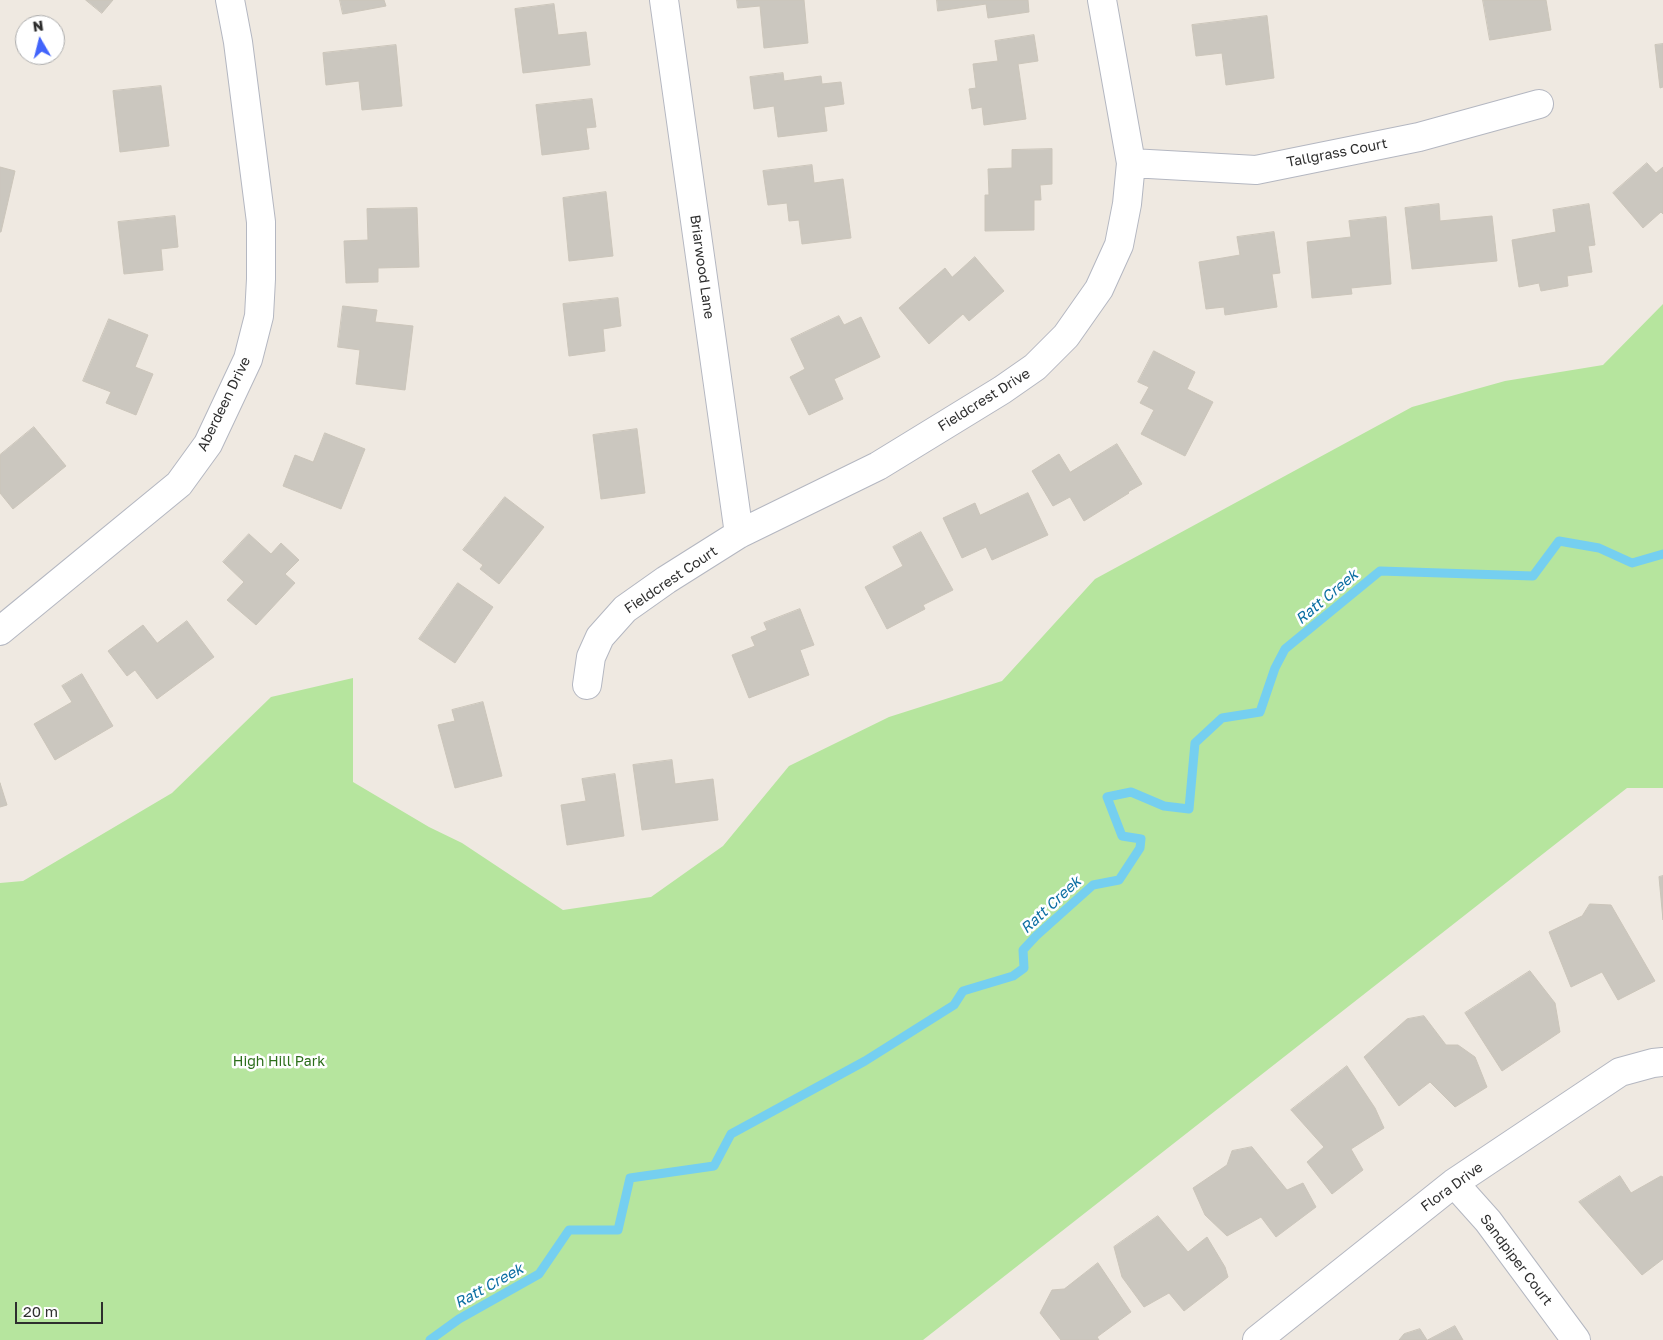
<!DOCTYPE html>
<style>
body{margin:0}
#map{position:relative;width:1663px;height:1340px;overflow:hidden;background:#efe9e1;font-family:"Golos Text",sans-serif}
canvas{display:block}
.north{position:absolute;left:15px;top:15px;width:50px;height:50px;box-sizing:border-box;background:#fff;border:1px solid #ababab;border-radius:50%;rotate:352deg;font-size:14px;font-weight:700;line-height:20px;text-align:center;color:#2e2e2e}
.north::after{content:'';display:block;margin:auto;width:18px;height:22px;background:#4264fb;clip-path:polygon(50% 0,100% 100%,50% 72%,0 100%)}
.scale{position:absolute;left:15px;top:1302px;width:88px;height:22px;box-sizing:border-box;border:2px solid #2e2e2e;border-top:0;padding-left:6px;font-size:15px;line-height:18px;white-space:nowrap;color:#2e2e2e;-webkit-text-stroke:4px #fff;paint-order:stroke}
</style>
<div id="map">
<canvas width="1663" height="1340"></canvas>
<div class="north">N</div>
<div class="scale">20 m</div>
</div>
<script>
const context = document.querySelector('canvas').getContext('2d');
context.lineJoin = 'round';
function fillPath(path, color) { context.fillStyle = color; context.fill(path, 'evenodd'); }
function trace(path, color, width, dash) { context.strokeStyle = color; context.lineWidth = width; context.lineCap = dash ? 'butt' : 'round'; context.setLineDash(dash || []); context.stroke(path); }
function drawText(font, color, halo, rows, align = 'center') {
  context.font = font + ' "Golos Text",sans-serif'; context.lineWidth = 5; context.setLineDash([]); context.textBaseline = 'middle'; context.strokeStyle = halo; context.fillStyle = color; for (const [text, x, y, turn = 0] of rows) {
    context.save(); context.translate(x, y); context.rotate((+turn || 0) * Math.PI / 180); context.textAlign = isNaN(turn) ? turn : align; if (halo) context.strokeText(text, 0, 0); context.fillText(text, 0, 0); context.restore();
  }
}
const green = new Path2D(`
 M1663 304V788H1627L923 1340H0V883L23 881 172 793 271 697 353 678V782L429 827 462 843 563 910 651 897 723 846 789 766 889 717 1002 681 1095 579 1412 407 1505 381 1603 365Z`);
const stream = new Path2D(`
 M430 1340 459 1319 539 1274 569 1230H618L630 1178 714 1166 731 1134 865 1061 954 1005 963 991 1013 976 1024 968 1023 950 1036 936 1093 885 1119 880 1140 848 1141 839 1122 836 1107 797 1131 792 1164 806 1189 809 1195 743 1222 718 1260 712 1275 668 1285 649 1380 571 1533 576 1559 541 1599 548 1632 563 1663 554`);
const building = new Path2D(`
 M86 0H113L102 13Z
 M340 0H384L386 6 343 14Z
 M737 0H804L808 43 764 48 760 6 738 8Z
 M937 0H1028L1029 12 988 18 986 4 938 11Z
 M1483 0H1546L1551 30 1490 40Z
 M554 4 558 35 586 32 590 65 523 73 515 9Z
 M1267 16 1274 78 1226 85 1222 53 1196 56 1192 25Z
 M1034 35 1038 61 1018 64 1026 119 984 125 982 107 972 109 969 89 976 88 973 64 998 61 995 41Z
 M1663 44V87L1660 88 1655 45Z
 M396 45 402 106 362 110 359 81 326 85 323 53Z
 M783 73 784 81 821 76 822 84 841 82 844 104 824 107 827 131 778 137 774 106 754 109 750 77Z
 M161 86 169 146 120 152 113 91Z
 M592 99 596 127 586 128 589 149 542 155 536 105Z
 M1052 149V184L1040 185 1041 200H1034V230L985 231V195H989L988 169 1012 168V150Z
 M1647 163 1656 173 1663 167V214L1661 212 1643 228 1613 193Z
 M812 165 814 183 843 179 851 238 802 244 799 220 789 221 787 203 768 205 763 171Z
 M0 167 15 171 1 232H0Z
 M606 192 613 256 569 261 563 198Z
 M1439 204 1440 221 1492 216 1497 261 1412 269 1405 208Z
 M1589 204 1595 245 1588 246 1592 272 1567 276 1568 286 1541 291 1539 283 1519 287 1512 240 1556 232 1553 210Z
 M417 208 419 267 378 268V282L346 283 344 241 368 240 367 209Z
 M175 216 178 247 161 249 163 270 124 274 118 222Z
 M1386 217 1391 284 1351 288 1352 294 1312 298 1307 242 1351 237 1349 221Z
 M1274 232 1280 273 1272 274 1277 307 1225 315 1224 307 1206 309 1199 262 1240 255 1237 237Z
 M975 257 1004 291 969 321 963 314 929 344 899 308 945 268 952 277Z
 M618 298 621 326 603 329 605 351 569 356 563 304Z
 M343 306 377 310 375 322 413 326 405 390 356 384 360 350 338 347Z
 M839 316 844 325 861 317 880 357 834 379 843 399 809 415 790 377 805 369 791 339Z
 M109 319 148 335 135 367 153 374 136 415 106 403 111 392 83 381Z
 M1154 351 1195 372 1187 389 1213 402 1185 456 1141 434 1154 410 1140 403 1149 387 1138 382Z
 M34 427 66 466 13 509 0 493V455Z
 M637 429 645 493 601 499 593 435Z
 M325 433 365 449 341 509 283 486 295 455 313 462Z
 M1117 444 1142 484 1128 492 1129 493 1084 521 1070 497 1053 506 1032 471 1059 454 1070 472Z
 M1028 493 1048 535 992 560 986 547 962 558 943 518 975 503 980 515Z
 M505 497 544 527 499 584 480 569 483 565 463 550Z
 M921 532 953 590 923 605 925 609 887 629 865 587 903 566 893 547Z
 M249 534 271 554 281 543 299 560 285 574 295 583 256 625 227 600 244 582 223 562Z
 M458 583 493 607 455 663 419 639Z
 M800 609 814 645 800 650 809 675 749 698 732 655 755 646 751 637 767 630 764 623Z
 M187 621 214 657 157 699 135 670 127 676 108 651 143 625 157 643Z
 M82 674 113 726 55 760 34 724 72 702 62 686Z
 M483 702 502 776 455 788 438 725 455 721 452 710Z
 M672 760 675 784 713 779 718 820 642 830 633 765Z
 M615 774 624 836 567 845 561 805 586 801 582 779Z
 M0 783 7 805 0 807Z
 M1663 876V920L1659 877Z
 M1590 904 1611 905 1655 981 1618 1000 1602 972 1571 987 1549 932 1582 916Z
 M1530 971 1555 1003 1560 1032 1502 1071 1465 1013Z
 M1424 1016 1446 1045H1458L1475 1057 1487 1087 1455 1107 1430 1082 1399 1106 1364 1057 1407 1019Z
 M1347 1066 1375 1108 1384 1128 1351 1149 1363 1170 1332 1194 1307 1162 1324 1147 1291 1110Z
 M1252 1147 1287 1190 1303 1183 1316 1207 1276 1237 1261 1217 1227 1236 1205 1215 1193 1188 1227 1165 1232 1151Z
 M1620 1176 1631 1193 1661 1176 1663 1177V1259L1642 1275 1579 1202Z
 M1158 1216 1188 1252 1207 1237 1225 1267 1228 1277 1184 1311 1169 1293 1144 1307 1122 1277 1114 1247Z
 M1098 1263 1131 1312 1097 1337 1099 1340H1061L1040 1313 1052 1290 1064 1289Z
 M1455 1326 1463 1340H1428Z
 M1420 1329 1427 1340H1399L1404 1334Z`);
const street = new Path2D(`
 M664 0 739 534
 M1131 163 1256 170 1419 137 1539 104
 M0 631 179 484 208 444 248 359 259 316 261 279V222L238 42 230 0
 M587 685 591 657 600 637 625 609 666 580 739 534 878 466 1002 390 1035 367 1066 336 1099 289 1119 245 1127 204 1131 163 1102 0
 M1454 1183 1488 1221 1576 1340
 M1257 1340 1454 1183 1620 1072 1653 1063 1663 1062`);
const streetNames = [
 ["Tallgrass Court",1337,153,-11],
 ["Briarwood Lane",702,267,82],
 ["Fieldcrest Drive",984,400,-32],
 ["Aberdeen Drive",224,404,-64],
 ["Fieldcrest Court",671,580,-34],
 ["Flora Drive",1452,1187,-36],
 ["Sandpiper Court",1516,1260,53]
];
const parkNames = [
 ["High Hill Park",279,1062]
];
const waterNames = [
 ["Ratt Creek",1327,597,-40],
 ["Ratt Creek",1051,905,-43],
 ["Ratt Creek",489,1286,-29]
];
fillPath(green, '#b6e59e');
trace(stream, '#75cff0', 9);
fillPath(building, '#cbc7bf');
trace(building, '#cbc5ba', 1);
trace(street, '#b4b7c1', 30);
trace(street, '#fff', 28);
drawText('14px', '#2e2e2e', '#fff', streetNames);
drawText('14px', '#2c6e1b', '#fff', parkNames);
drawText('italic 15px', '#0d6fa3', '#fff', waterNames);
</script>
